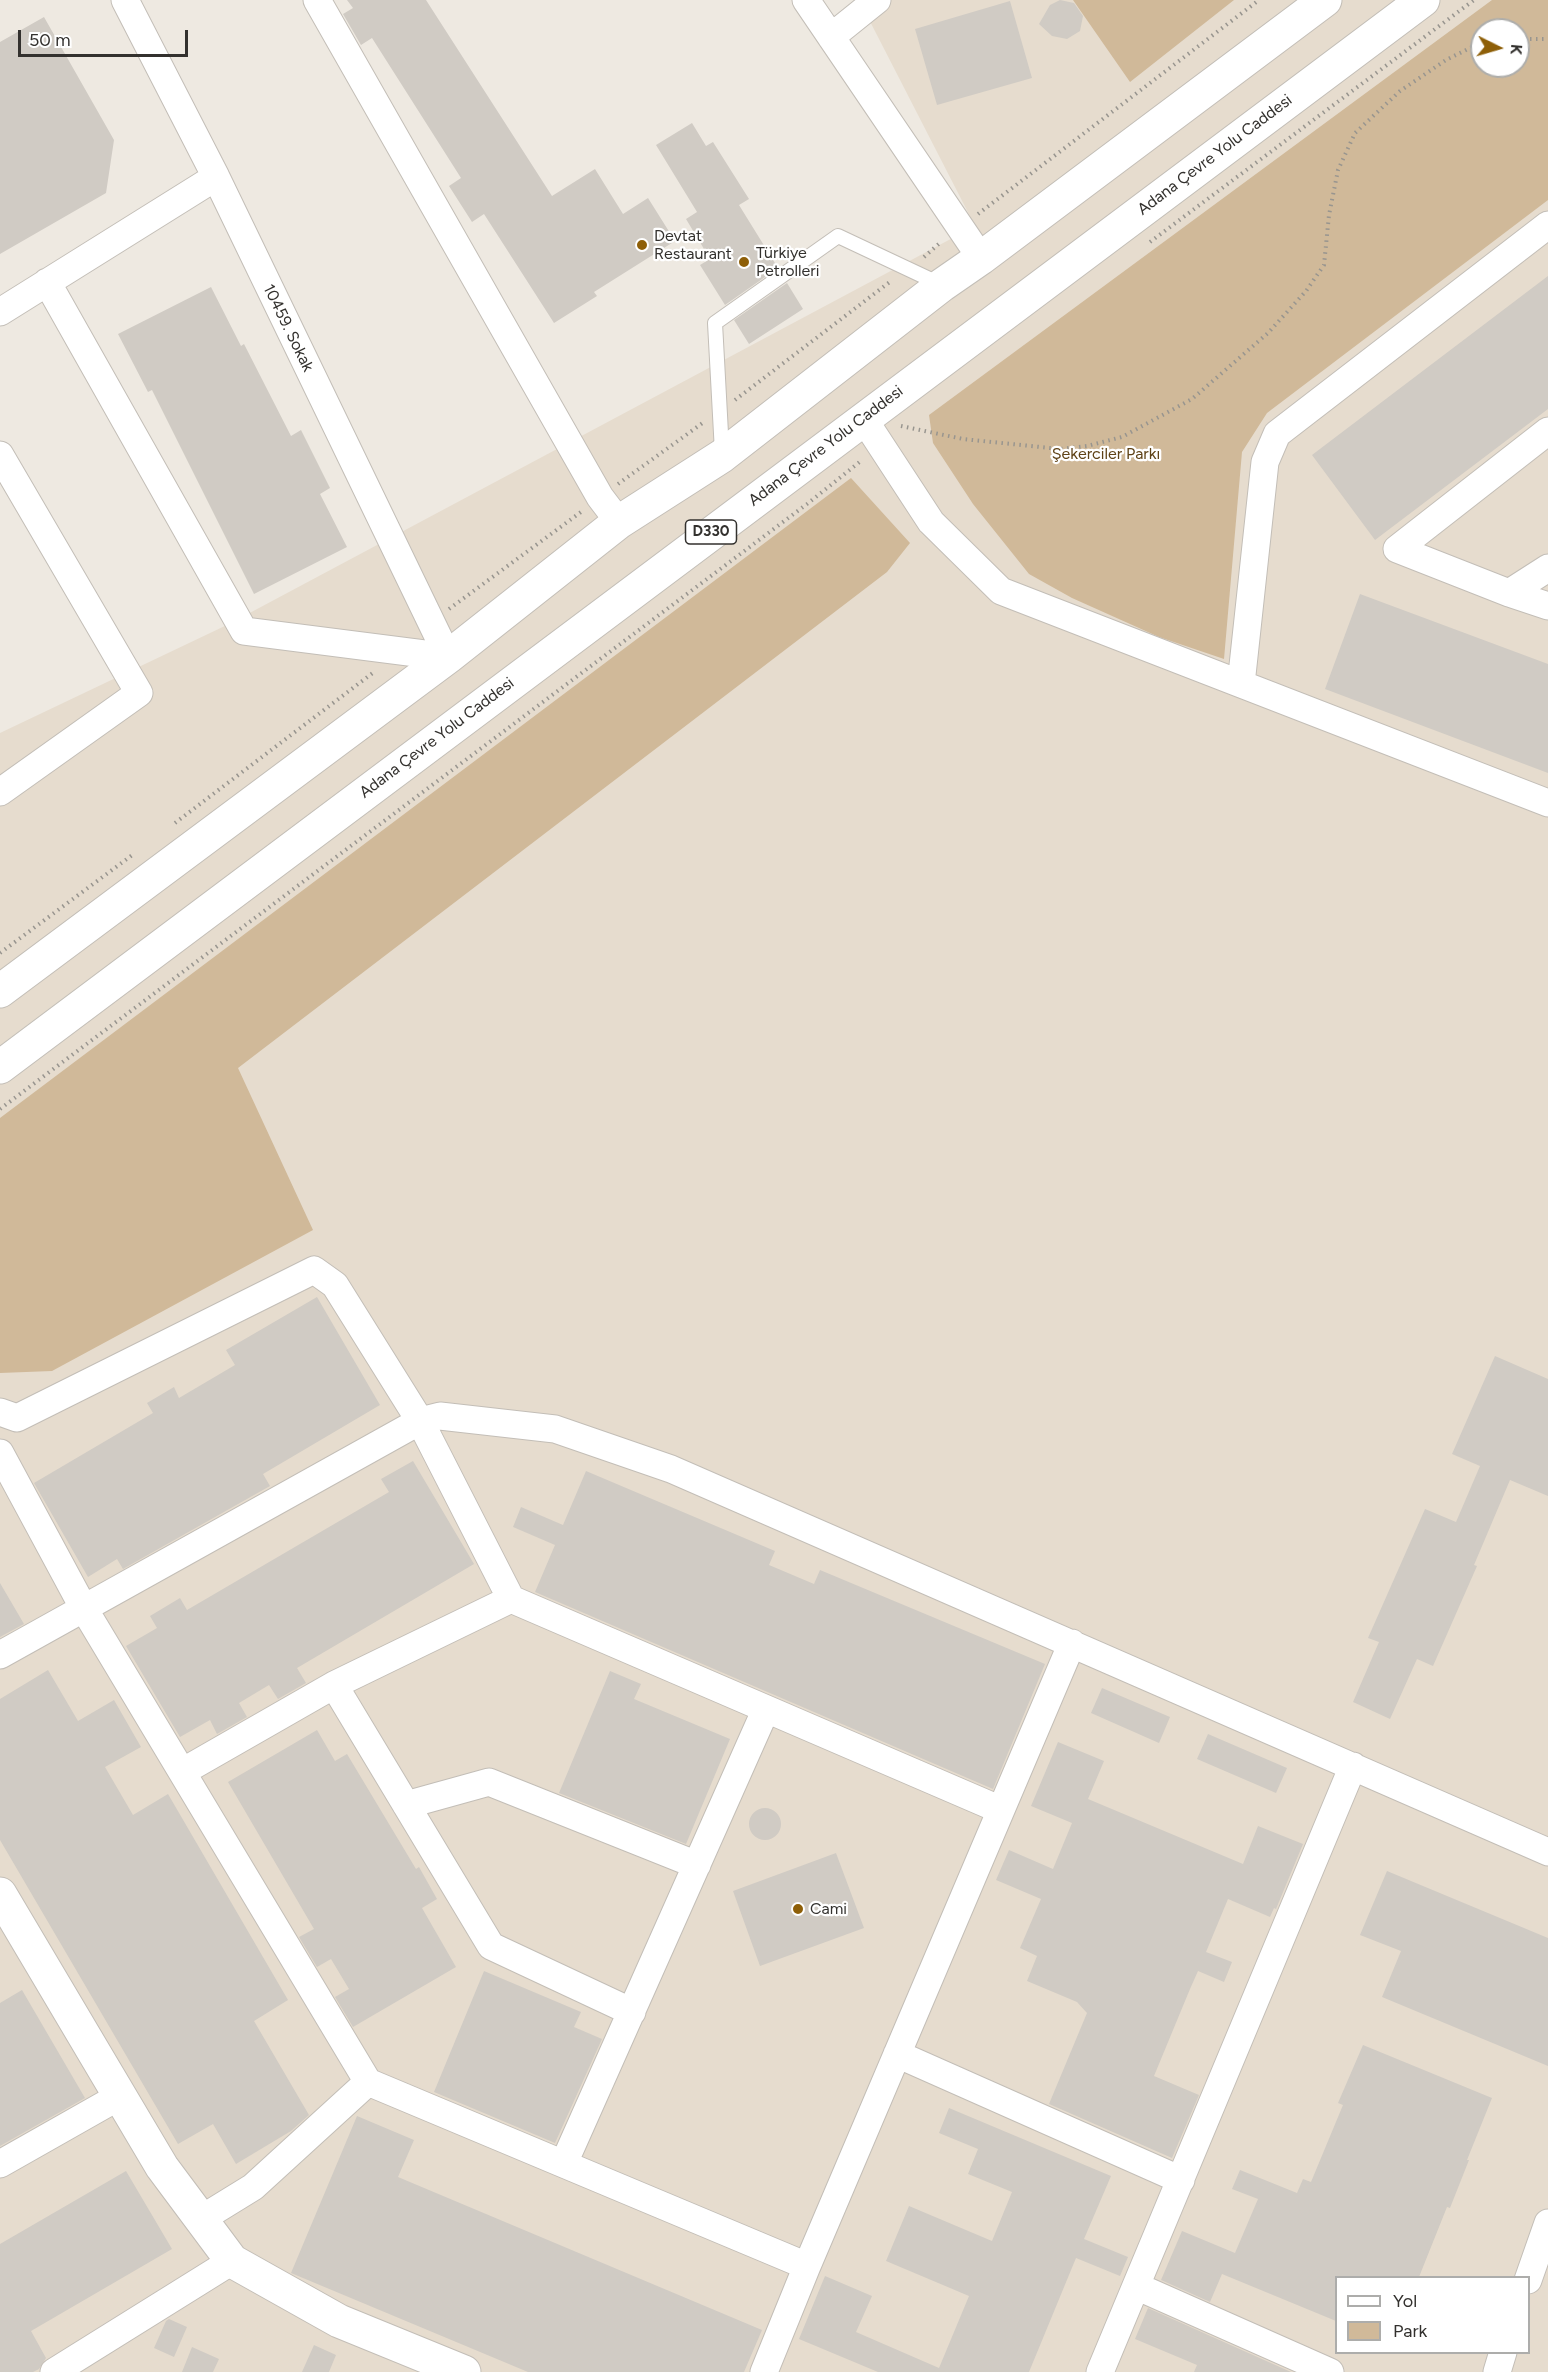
<!DOCTYPE html>
<meta charset="utf-8">
<style>
body{margin:0}
#map{position:relative;width:1548px;height:2372px;overflow:hidden;background:#eee9e1;font-family:Figtree,sans-serif}
canvas{display:block}
.legend{position:absolute;left:1335px;top:2276px;width:195px;height:78px;box-sizing:border-box;background:#fff;border:2px solid #adadab;margin:0;padding:8px 10px;list-style:none;font-size:18px;color:#33312e}
.legend li{display:flex;align-items:center;gap:12px;height:30px}
.legend b{width:30px;border:2px solid #adadab}
.north{position:absolute;left:1470px;top:18px;width:60px;height:60px;box-sizing:border-box;background:#fff;border:2px solid #adadab;border-radius:50%;rotate:95deg;font-size:16px;font-weight:700;line-height:24px;text-align:center;color:#33312e}
.north::after{content:'';display:block;margin:auto;width:21px;height:27px;background:#8e5f08;clip-path:polygon(50% 0,100% 100%,50% 72%,0 100%)}
.scale{position:absolute;left:18px;top:30px;width:170px;height:27px;box-sizing:border-box;border:3px solid #33312e;border-top:0;padding-left:8px;font-size:18px;line-height:21px;white-space:nowrap;color:#33312e;-webkit-text-stroke:4px #fff;paint-order:stroke}
</style>
<div id="map">
<canvas width="1548" height="2372"></canvas>
<ul class="legend">
<li><b style="height:8px;background:#fff"></b>Yol</li>
<li><b style="height:16px;background:#d0b999"></b>Park</li>
</ul>
<div class="north">K</div>
<div class="scale">50 m</div>
</div>
<script>
const context = document.querySelector('canvas').getContext('2d');
context.lineJoin = 'round';
function fillPath(path, color) { context.fillStyle = color; context.fill(path, 'evenodd'); }
function trace(path, color, width, dash) { context.strokeStyle = color; context.lineWidth = width; context.lineCap = dash ? 'butt' : 'round'; context.setLineDash(dash || []); context.stroke(path); }
function drawText(font, color, halo, rows, align = 'center') {
  context.font = font + ' Figtree,sans-serif'; context.lineWidth = 4.5; context.setLineDash([]); context.textBaseline = 'middle'; context.strokeStyle = halo; context.fillStyle = color; for (const [text, x, y, turn = 0] of rows) {
    context.save(); context.translate(x, y); context.rotate((+turn || 0) * Math.PI / 180); context.textAlign = isNaN(turn) ? turn : align; if (halo) context.strokeText(text, 0, 0); context.fillText(text, 0, 0); context.restore();
  }
}
const built = new Path2D(`
 M859 0H1548V2372H0V733L229 624 975 226ZM1482 30H1518V66H1482ZM1336 2278H1528V2352H1336Z`);
const green = new Path2D(`
 M1073 0H1234L1130 82Z
 M1492 0H1548V200L1267 413 1242 452 1224 659 1159 637 1072 598 1029 574 973 504 933 443 929 415ZM1482 30H1518V66H1482Z
 M851 478 910 543 887 572 238 1068 313 1230 52 1371 0 1373V1118Z`);
const building = new Path2D(`
 M347 0H426L552 196 595 169 623 214 648 198 675 241 594 292 597 296 554 323 484 214 472 222 449 186 461 178 372 38 361 45 343 14 353 8Z
 M1060 0 1074 3 1083 16 1080 31 1067 39 1052 36 1039 24 1050 5Z
 M1010 1 1032 78 937 105 915 29Z
 M44 17 114 140 106 193 0 254V42Z
 M692 123 706 146 713 142 749 199 739 205 778 268 725 305 700 265 710 259 686 219 697 212 656 145Z
 M1548 276V409L1375 540 1312 455Z
 M787 283 803 309 749 344 734 320Z
 M211 287 241 346 244 344 291 436 301 430 330 488 320 494 347 547 254 594 152 390 148 392 118 334Z
 M1360 594 1548 664V773L1325 689Z
 M317 1297 380 1405 263 1474 270 1486 123 1569 117 1559 88 1577 34 1483 153 1413 147 1403 174 1387 179 1398 235 1365 226 1350Z
 M1495 1356 1548 1379V1496L1510 1480 1474 1565 1477 1566 1433 1666 1417 1659 1390 1719 1353 1702 1379 1642 1368 1638 1425 1509 1456 1522 1480 1466 1452 1454Z
 M413 1461 474 1564 297 1668 306 1683 278 1699 269 1685 239 1703 247 1717 217 1734 210 1720 180 1737 126 1646 157 1628 150 1616 180 1598 187 1610 389 1492 381 1479Z
 M586 1471 775 1551 769 1565 814 1584 820 1570 1045 1664 993 1789 535 1592 555 1545 513 1527 521 1507 563 1525Z
 M0 1583 24 1624 0 1637Z
 M48 1670 78 1721 114 1700 141 1747 105 1767 133 1815 168 1794 288 2000 254 2021 309 2115 291 2131 236 2164 213 2124 178 2144 0 1840V1699Z
 M610 1671 641 1684 634 1699 730 1739 686 1844 559 1793Z
 M1102 1688 1170 1717 1159 1743 1091 1713Z
 M317 1730 335 1761 347 1754 416 1869 419 1867 437 1899 422 1908 456 1967 353 2027 335 1997 349 1989 331 1959 317 1967 299 1937 314 1929 228 1782Z
 M1208 1734 1287 1768 1276 1793 1197 1759Z
 M1058 1742 1104 1761 1088 1799 1243 1864 1258 1826 1303 1844 1276 1909 1274 1908 1270 1917 1228 1899 1206 1952 1232 1962 1224 1982 1198 1971 1190 1989 1154 2076 1199 2095 1172 2158 1049 2104 1087 2013 1077 2002 1027 1981 1037 1956 1020 1948 1041 1899 996 1880 1009 1850 1053 1869 1072 1823 1031 1806Z
 M749 1824a16 16 0 1 1 32 0a16 16 0 1 1-32 0Z
 M836 1853 864 1928 760 1966 733 1891Z
 M1387 1871 1548 1938V2066L1382 1997 1401 1951 1360 1935Z
 M484 1971 581 2012 574 2027 602 2039 555 2143 434 2092Z
 M22 1990 85 2098 0 2146V2003Z
 M1363 2045 1492 2098 1467 2160H1469L1450 2208 1447 2207 1419 2277H1336V2321L1222 2274 1210 2302 1161 2280 1182 2231 1235 2253 1258 2199 1232 2189 1240 2170 1297 2193 1303 2179 1311 2182 1343 2105 1338 2103Z
 M949 2108 1111 2176 1084 2239 1128 2257 1120 2276 1076 2258 1029 2372H878L799 2339 825 2276 872 2296 856 2332 939 2368 969 2296 886 2261 909 2206 992 2241 1012 2192 968 2174 978 2149 939 2133Z
 M357 2116 414 2140 398 2177 762 2330 744 2372H528L291 2273Z
 M126 2171 172 2249 31 2331 46 2358 39 2369 33 2372H0V2244Z
 M1148 2308 1291 2372H1194L1197 2365 1135 2339Z
 M169 2319 187 2327 174 2357 154 2348 166 2321Z
 M314 2345 336 2355 329 2372H302Z
 M192 2347 219 2359 213 2372H182Z`);
const path = new Path2D(`
 M1518 39H1548
 M978 214 1259 0
 M1150 242 1474 0
 M924 257 941 242
 M735 400 891 281
 M901 426 963 439 1060 449 1087 446 1122 437 1192 399 1268 333 1306 291 1324 265 1329 215 1338 170 1355 133 1400 91 1446 60 1482 42
 M618 484 704 422
 M449 609 581 512
 M175 823 374 672
 M0 953 135 853
 M0 1109 807 504 862 460`);
const service = new Path2D(`
 M722 452 715 323 838 236 940 284`);
const minor = new Path2D(`
 M125 0 216 177 448 657
 M317 0 600 497 619 522
 M806 0 981 258
 M831 37 877 0
 M1548 225 1277 434 1265 462 1241 684 1548 803
 M47 282 244 631 448 657
 M0 312 216 177
 M863 418 931 522 1001 591 1241 684
 M1548 431 1397 549 1509 593 1548 606
 M0 455 139 693 0 792
 M1509 593 1548 568
 M0 1412 17 1418 314 1270 335 1285 420 1421 440 1416 555 1429 671 1469 1548 1852
 M0 1453 83 1607 368 2082 807 2266 1072 1643
 M0 1655 420 1421 511 1599
 M334 1685 491 1946 632 2012
 M182 1772 334 1685 511 1599 1001 1810
 M406 1805 489 1782 697 1865
 M897 2054 1181 2180
 M564 2163 766 1709
 M0 2164 120 2096
 M201 2219 253 2187 368 2082
 M1528 2280 1548 2223
 M1136 2286 1330 2372
 M54 2372 232 2261
 M764 2372 807 2266
 M1100 2372 1353 1766
 M1497 2372 1503 2352`);
const tertiary = new Path2D(`
 M0 1894 162 2167 232 2261 339 2321 464 2372`);
const trunk = new Path2D(`
 M0 991 448 657 619 522 722 456 942 285 981 258 1325 0
 M0 1067 1423 0`);
const markers = [
 [642,245,6,"#8e5f08"],
 [744,262,6,"#8e5f08"],
 [798,1909,6,"#8e5f08"]
];
const shields = [
 [711,532,51]
];
const shieldNames = [
 ["D330",711,532]
];
const streetNames = [
 ["Adana Çevre Yolu Caddesi",1215,155,-37],
 ["10459. Sokak",288,328,64],
 ["Adana Çevre Yolu Caddesi",826,446,-37],
 ["Adana Çevre Yolu Caddesi",437,738,-37]
];
const poiNames = [
 ["Devtat",654,236],
 ["Restaurant",654,254],
 ["Türkiye",756,253],
 ["Petrolleri",756,271],
 ["Cami",810,1909]
];
const parkNames = [
 ["Şekerciler Parkı",1106,454]
];
fillPath(built, '#e6dcce');
fillPath(green, '#d0b999');
fillPath(building, '#d0cbc4');
trace(service, '#c3beb7', 16);
trace(minor, '#c3beb7', 29);
trace(tertiary, '#c3beb7', 35);
trace(trunk, '#c3beb7', 35);
trace(path, '#98958f', 4, [1.5, 4.5]);
trace(service, '#fff', 14);
trace(minor, '#fff', 27);
trace(tertiary, '#fff', 33);
trace(trunk, '#fff', 33);
for (const [x, y, r, color] of markers) { const dot = new Path2D(); dot.arc(x, y, r, 0, 2 * Math.PI); context.fillStyle = color; context.fill(dot); trace(dot, '#fff', 2); }
for (const [x, y, w] of shields) { const box = new Path2D(); box.roundRect(x - w / 2, y - 12, w, 24, 4.5); context.fillStyle = '#fff'; context.fill(box); trace(box, '#33312e', 1.5); }
drawText('bold 15px', '#33312e', null, shieldNames);
drawText('16px', '#33312e', '#fff', streetNames);
drawText('16px', '#33312e', '#fff', poiNames, 'left');
drawText('16px', '#5f4216', '#fff', parkNames);
</script>
